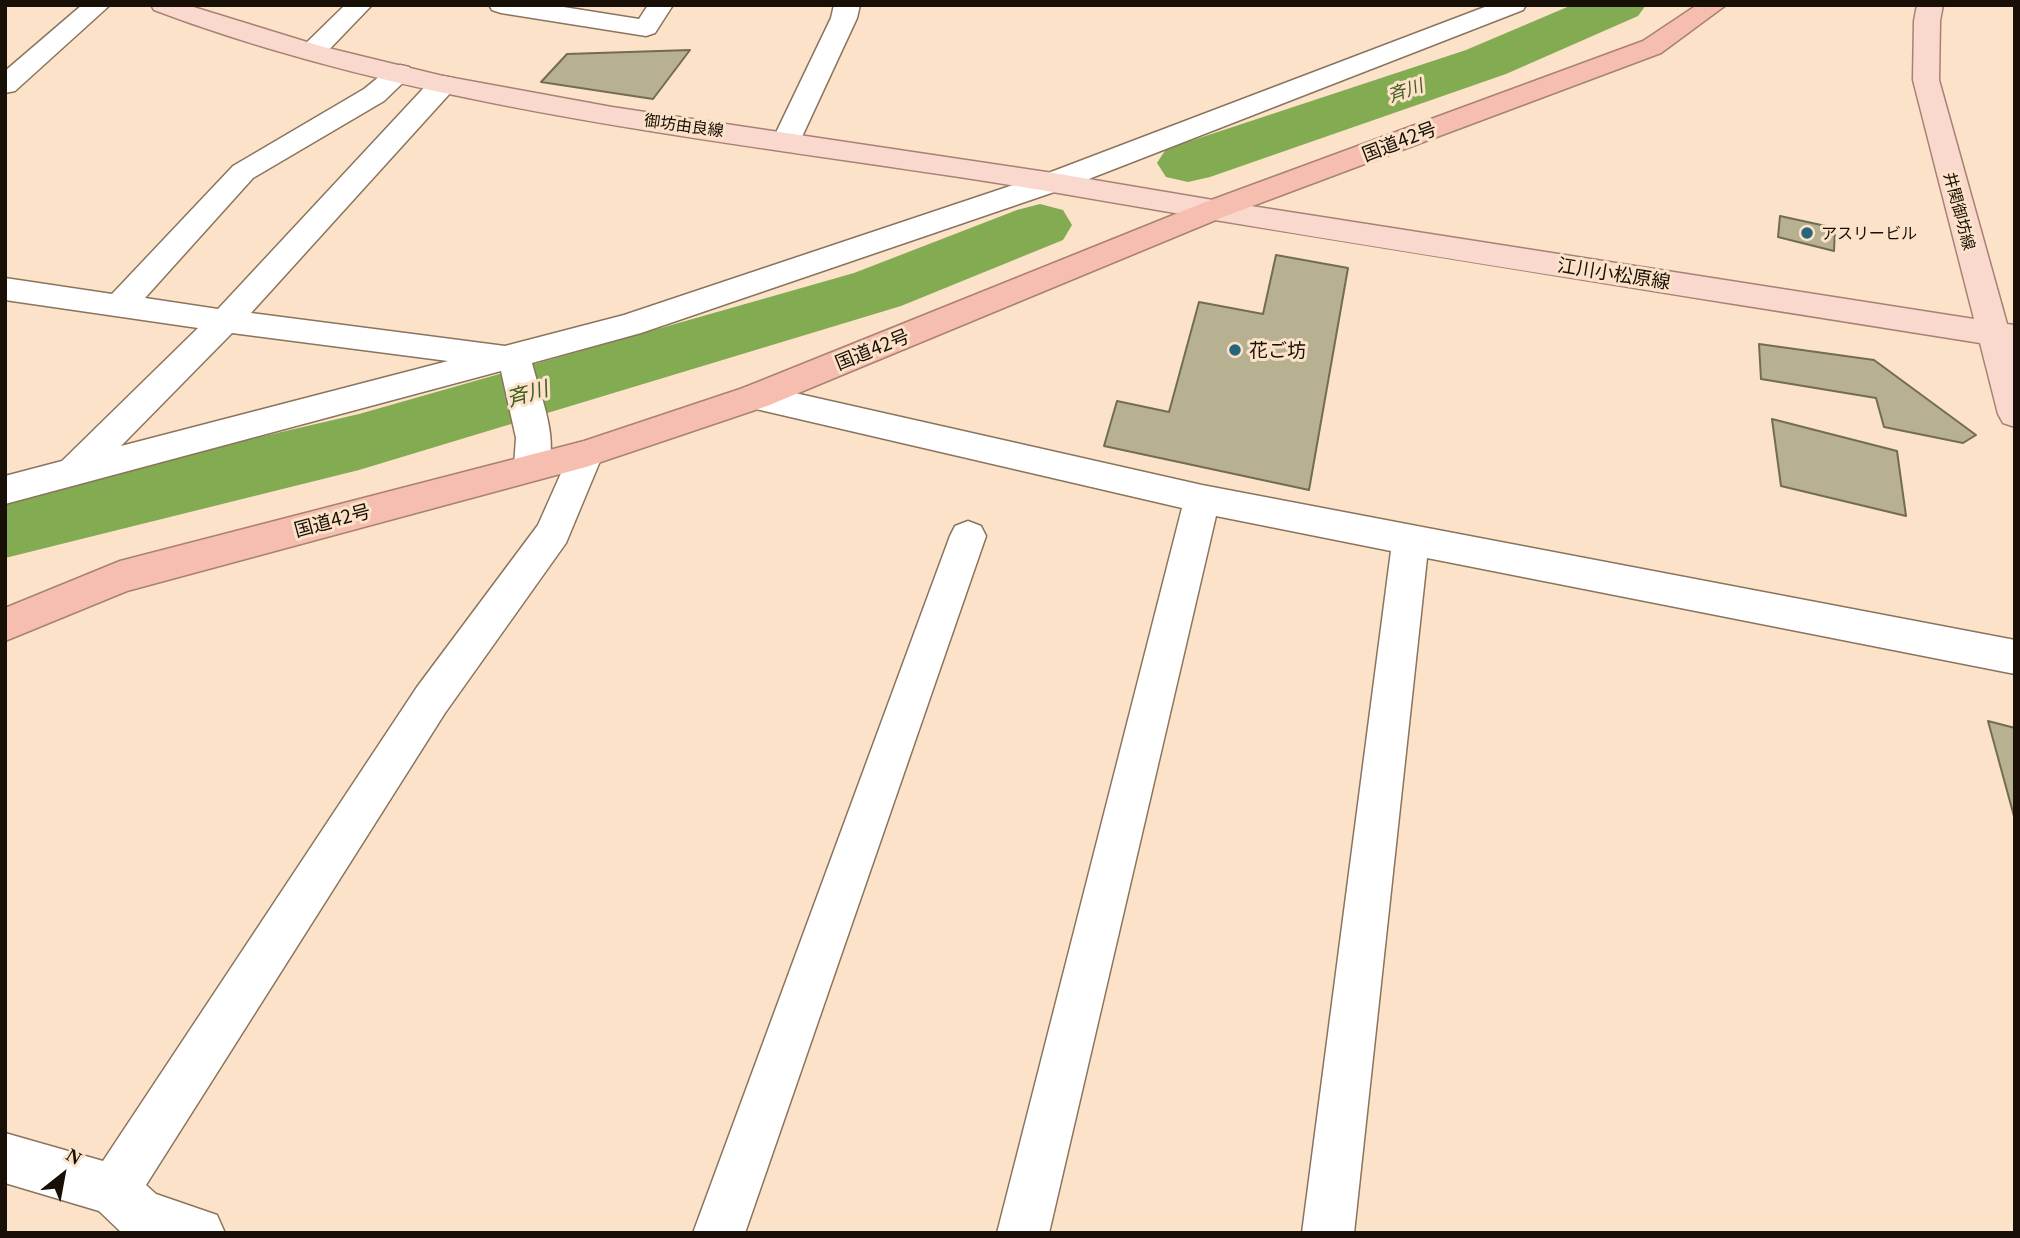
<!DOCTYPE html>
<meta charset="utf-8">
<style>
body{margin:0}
#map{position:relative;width:2020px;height:1238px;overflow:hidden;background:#fbe2c8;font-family:Georgia,serif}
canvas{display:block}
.frame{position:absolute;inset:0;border:7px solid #181007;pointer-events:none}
.north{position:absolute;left:28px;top:1140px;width:70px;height:70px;-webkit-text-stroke:5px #fbe2c8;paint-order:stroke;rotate:31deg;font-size:19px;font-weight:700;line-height:28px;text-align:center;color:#181007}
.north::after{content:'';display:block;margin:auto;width:24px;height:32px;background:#181007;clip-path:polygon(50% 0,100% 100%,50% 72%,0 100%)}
</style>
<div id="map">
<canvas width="2020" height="1238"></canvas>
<div class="frame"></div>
<div class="north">N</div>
</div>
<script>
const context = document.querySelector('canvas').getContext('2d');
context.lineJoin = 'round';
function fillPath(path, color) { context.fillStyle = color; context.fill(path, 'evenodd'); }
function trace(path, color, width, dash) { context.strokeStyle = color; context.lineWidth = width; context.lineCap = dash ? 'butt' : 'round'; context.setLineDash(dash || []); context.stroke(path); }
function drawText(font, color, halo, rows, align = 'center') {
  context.font = font + ' Georgia,"Noto Sans JP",serif'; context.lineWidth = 6; context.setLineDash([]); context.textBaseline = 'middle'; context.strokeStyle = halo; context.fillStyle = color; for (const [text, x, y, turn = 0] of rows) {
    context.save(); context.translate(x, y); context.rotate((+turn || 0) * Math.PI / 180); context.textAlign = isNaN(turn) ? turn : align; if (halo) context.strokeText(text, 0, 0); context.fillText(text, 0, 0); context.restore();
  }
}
const river = new Path2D(`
 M1572 5H1646L1638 16 1506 74 1210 177 1188 182 1166 177 1157 163 1166 149 1466 50Z
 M1040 204 1063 210 1072 225 1063 240 901 306 359 470 5 558V496L359 414 854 273 1017 210Z`);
const building = new Path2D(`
 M690 50 653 99 541 82 567 54Z
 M1780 216 1835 228 1834 251 1778 237Z
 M1276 255 1348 268 1309 490 1104 446 1117 401 1169 412 1199 302 1263 314Z
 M1759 344 1874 360 1976 435 1963 443 1884 427 1876 398 1761 379Z
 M1772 419 1897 451 1906 516 1781 486Z
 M1988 721 2015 728V820Z`);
const minor = new Path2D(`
 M82 5H110L15 91 5 93V71Z
 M345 5H372L321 58 312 60 303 58 299 52 303 46Z
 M489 5H551L639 19 648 5H673L655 33 646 36 501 13 492 10Z
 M834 5H860L857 18 800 141 796 147 786 150 776 147 772 141 831 18Z
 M1490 5H1526L1523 10 1063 189 641 333 532 363C540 396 562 444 544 476L532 480 520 476 514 466 516 438 501 371 5 504V476L62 461 198 328 5 300V278L112 294 233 166 364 89 391 67 400 65 409 67 413 73 384 101 253 178 145 298 218 309 433 78 443 76 453 78 456 84 453 90 251 313 505 346 624 315 1043 175ZM232 333 448 361 121 446Z
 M755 384 1202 485 2015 640V674L1427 558 1354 1233H1302L1391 551 1216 516 1049 1233H997L1182 508 743 406 738 397 743 388Z
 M586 441 598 444 603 454 566 543 445 713 146 1185 156 1194 217 1215 225 1233H122L99 1211 5 1183V1133L103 1161 417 687 538 525 574 444Z
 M968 521 981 526 986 536 745 1233H693L950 536 955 526Z`);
const major = new Path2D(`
 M151 5H187L320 46 443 76 612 107 1053 173 1213 200 1974 319 1913 80 1914 21 1917 5H1943L1940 21 1939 80 2007 324 2015 325V427L2003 423 1998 414 1980 343C1725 302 1469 263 1215 220 1138 207 1062 193 985 181 712 139 413 108 154 10Z`);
const highway = new Path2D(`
 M1697 5H1726L1661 53 1223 217 767 406 586 467 127 591 5 641V608L120 561 584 441 743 388 1203 203 1643 41Z`);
const markers = [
 [1807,233,7,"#25667a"],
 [1235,350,7,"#25667a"]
];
const farStreetnames = [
 ["御坊由良線",684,125,8],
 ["井関御坊線",1960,211,75]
];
const farPoinames = [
 ["アスリービル",1821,233]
];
const farWaternames = [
 ["斉川",1405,90,-19]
];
const streetNames = [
 ["国道42号",1399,141,-21],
 ["江川小松原線",1614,273,9],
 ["国道42号",872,349,-22],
 ["国道42号",332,520,-15]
];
const poiNames = [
 ["花ご坊",1249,350]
];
const waterNames = [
 ["斉川",527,393,-16]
];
fillPath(river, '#82ab52');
fillPath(building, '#b7b192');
trace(building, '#726d50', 2);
trace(minor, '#8a745d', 3);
trace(major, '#a88174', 3);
trace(highway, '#a88174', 3);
fillPath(minor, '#fff');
fillPath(major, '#f9d8ce');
fillPath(highway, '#f5beae');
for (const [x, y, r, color] of markers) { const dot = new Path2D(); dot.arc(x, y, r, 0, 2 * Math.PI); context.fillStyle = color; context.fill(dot); trace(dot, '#fbe2c8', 2.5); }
drawText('16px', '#181007', '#fbe2c8', farStreetnames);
drawText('16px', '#181007', '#fbe2c8', farPoinames, 'left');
drawText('italic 18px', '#425d20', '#fbe2c8', farWaternames);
drawText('19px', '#181007', '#fbe2c8', streetNames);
drawText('19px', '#181007', '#fbe2c8', poiNames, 'left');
drawText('italic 21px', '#425d20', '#fbe2c8', waterNames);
</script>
